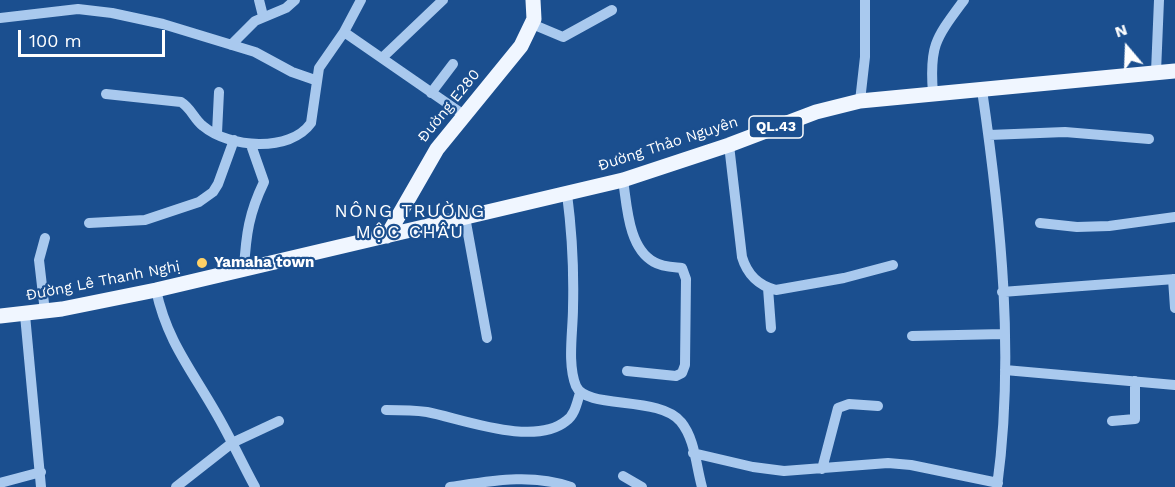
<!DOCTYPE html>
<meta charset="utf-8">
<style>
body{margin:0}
#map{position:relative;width:1175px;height:487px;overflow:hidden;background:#1b4f8f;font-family:"Work Sans",sans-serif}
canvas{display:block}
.north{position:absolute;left:1097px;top:18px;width:60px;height:60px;-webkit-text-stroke:4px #1b4f8f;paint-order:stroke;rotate:341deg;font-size:16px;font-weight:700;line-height:24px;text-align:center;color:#fff}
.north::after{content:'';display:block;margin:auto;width:21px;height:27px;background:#fff;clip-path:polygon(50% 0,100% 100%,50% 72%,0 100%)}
.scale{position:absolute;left:18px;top:30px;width:147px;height:27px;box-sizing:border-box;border:3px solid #fff;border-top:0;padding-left:8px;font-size:18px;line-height:21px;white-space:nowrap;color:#fff;-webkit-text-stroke:4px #1b4f8f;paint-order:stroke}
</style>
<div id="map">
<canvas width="1175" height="487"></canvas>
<div class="north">N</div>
<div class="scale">100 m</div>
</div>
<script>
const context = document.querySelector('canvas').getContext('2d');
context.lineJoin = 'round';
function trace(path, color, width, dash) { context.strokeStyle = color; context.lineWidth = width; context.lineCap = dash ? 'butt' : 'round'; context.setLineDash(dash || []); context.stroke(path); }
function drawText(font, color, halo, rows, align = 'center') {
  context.font = font + ' "Work Sans",sans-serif'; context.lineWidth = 4.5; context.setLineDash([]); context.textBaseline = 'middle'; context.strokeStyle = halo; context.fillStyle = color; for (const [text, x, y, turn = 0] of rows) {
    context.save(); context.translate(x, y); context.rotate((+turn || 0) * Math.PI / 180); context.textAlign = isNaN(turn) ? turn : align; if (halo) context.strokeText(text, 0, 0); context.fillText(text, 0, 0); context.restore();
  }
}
const minor = new Path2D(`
 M259 0 263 16
 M0 18 78 9 112 13 163 24 255 52 292 72 315 80
 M532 24 563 37 612 10
 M344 32 464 115
 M231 45 255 21 286 8 295 0
 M382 58 443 0
 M1156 72 1159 0
 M982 90C1001 220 1015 356 997 487
 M431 93 453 64
 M933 93C929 45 936 38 964 0
 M106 94 181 102C191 108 194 119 203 126 229 148 290 153 311 123L319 68 344 32 361 0
 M860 101 865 57V0
 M217 133 219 92
 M989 135 1065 132 1149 139
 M729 145 742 257C747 274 759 286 776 290L844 278 893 265
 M623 180C627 205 628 248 654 262 662 267 673 267 682 268L686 279 685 365 682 373 676 376 627 371
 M567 194C572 232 574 270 573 308 573 331 567 364 576 386 586 410 660 395 681 422 695 439 696 466 702 487
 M465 217 487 338
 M89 223 145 220 199 202 213 192 218 184 234 140
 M1040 223 1077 227 1109 226 1175 217
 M45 238 39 260 45 312
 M244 269C246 234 249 213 264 182L251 145
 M1173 279 1175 308
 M768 288 771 328
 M156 290C167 341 191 369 216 413 230 437 242 463 255 487
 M1002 292 1175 279
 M25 315 41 487
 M912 336 1004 334
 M1005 370 1175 385
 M386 410C400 410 413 410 427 412 463 419 534 447 566 421 575 415 577 402 580 393
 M1112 421 1135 419V381
 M693 453 753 467 784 471 888 463 911 465 998 483
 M822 469 838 408 849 404 878 406
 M623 476 642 487
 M0 483 41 472
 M176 487 232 443 279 421
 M450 487C491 481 531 473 571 487`);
const major = new Path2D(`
 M387 236 437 149 521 46 534 19 533 0
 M0 316 62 309 156 290 623 180 729 145 816 112 860 101 1175 71`);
const markers = [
 [202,263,6,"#ffd166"]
];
const shields = [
 [776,127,54]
];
const shieldNames = [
 ["QL.43",776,127]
];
const streetNames = [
 ["Đường E280",449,106,-51],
 ["Đường Thảo Nguyên",668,144,-18],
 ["Đường Lê Thanh Nghị",103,281,-11]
];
const poiNames = [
 ["Yamaha town",214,263]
];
const quarterNames = [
 ["NÔNG TRƯỜNG",410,212],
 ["MỘC CHÂU",410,233]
];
trace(minor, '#a9c9ee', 10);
trace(major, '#f0f6ff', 15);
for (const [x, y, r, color] of markers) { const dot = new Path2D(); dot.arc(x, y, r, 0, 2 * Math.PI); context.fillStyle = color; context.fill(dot); trace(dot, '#1b4f8f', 2); }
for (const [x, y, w] of shields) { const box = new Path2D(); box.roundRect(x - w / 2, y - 11, w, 22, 4.5); context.fillStyle = '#1b4f8f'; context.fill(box); trace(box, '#fff', 1.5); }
drawText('bold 14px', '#fff', null, shieldNames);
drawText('15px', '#fff', '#1b4f8f', streetNames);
drawText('bold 15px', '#fff', '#1b4f8f', poiNames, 'left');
context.letterSpacing = '1.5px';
drawText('18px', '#fff', '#1b4f8f', quarterNames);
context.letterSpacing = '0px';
</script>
